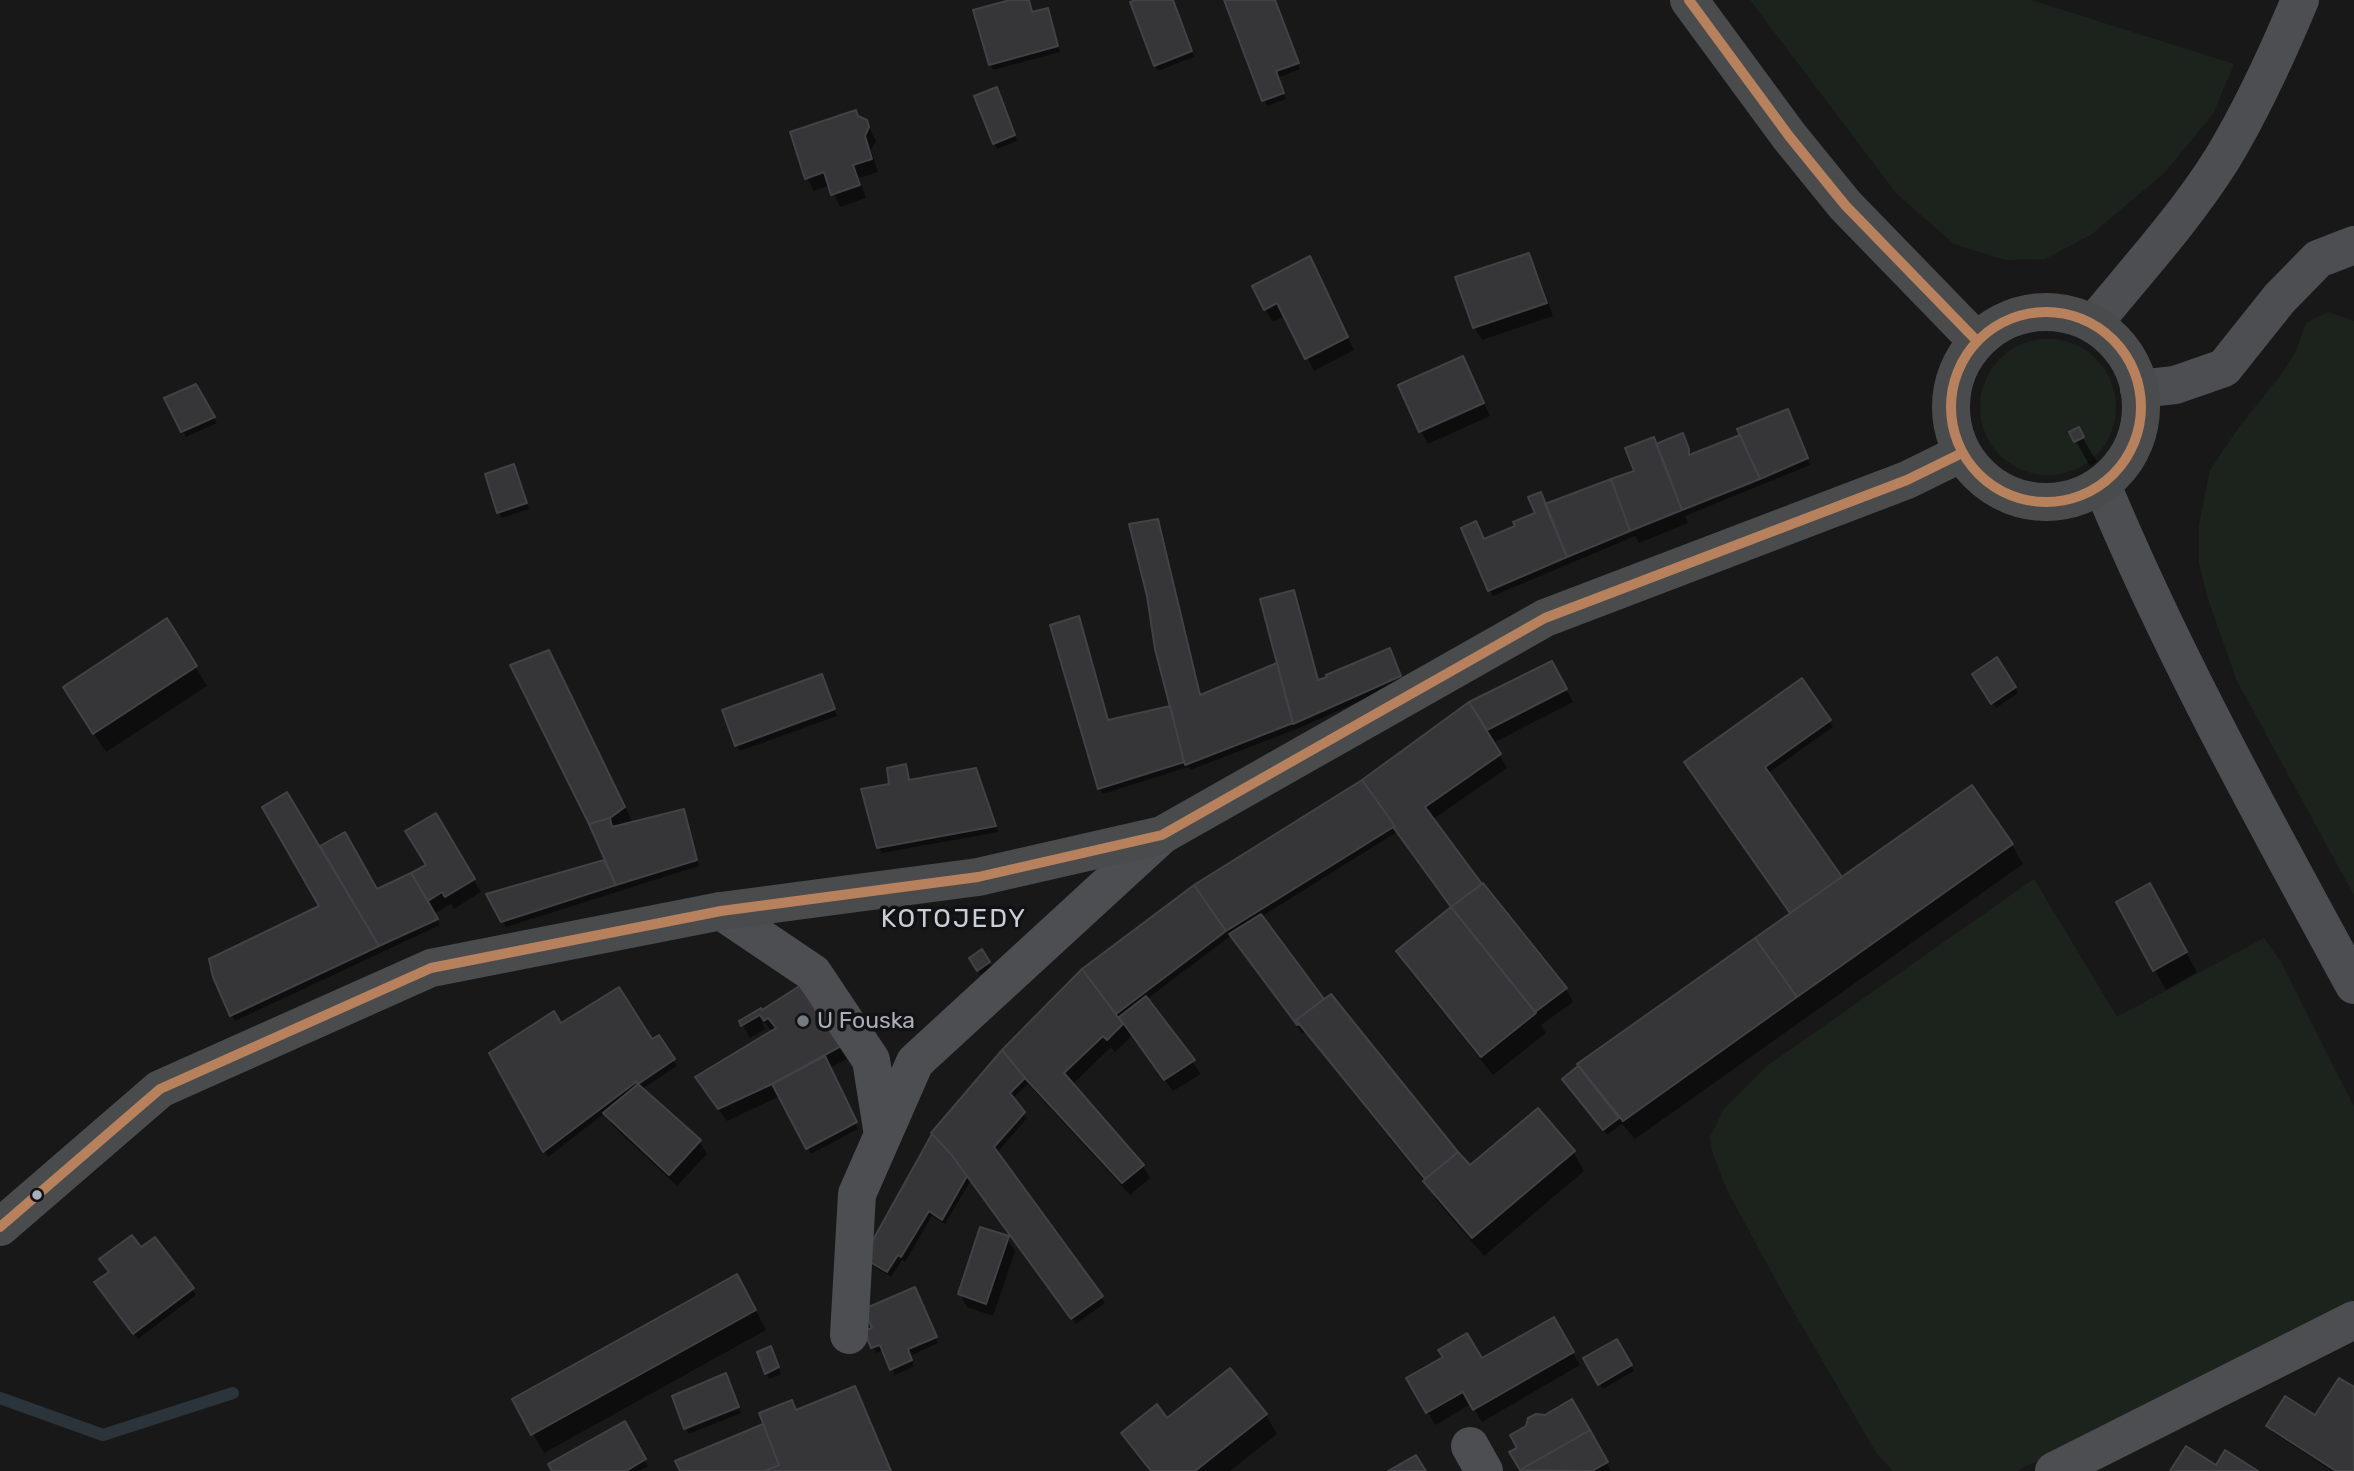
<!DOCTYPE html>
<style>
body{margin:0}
canvas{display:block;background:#181819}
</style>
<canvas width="2354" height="1471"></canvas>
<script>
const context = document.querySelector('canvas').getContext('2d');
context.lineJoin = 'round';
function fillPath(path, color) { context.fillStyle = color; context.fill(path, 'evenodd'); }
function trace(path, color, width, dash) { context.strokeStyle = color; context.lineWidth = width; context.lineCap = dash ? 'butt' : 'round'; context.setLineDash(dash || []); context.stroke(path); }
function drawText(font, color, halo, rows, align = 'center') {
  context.font = font + ' Rubik,sans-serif'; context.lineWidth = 7; context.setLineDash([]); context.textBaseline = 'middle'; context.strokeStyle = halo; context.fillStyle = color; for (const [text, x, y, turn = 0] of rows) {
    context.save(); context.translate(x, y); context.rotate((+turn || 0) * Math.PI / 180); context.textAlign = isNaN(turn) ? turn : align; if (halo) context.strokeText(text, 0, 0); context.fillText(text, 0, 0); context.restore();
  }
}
const green = new Path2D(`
 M1750 0H2031L2234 64 2213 114 2164 173 2092 234 2045 259 2005 260 1954 244 1897 194Z
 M2328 312 2354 321V895L2237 681 2208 599 2199 563V525L2210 470 2240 426 2280 376 2296 351 2306 323Z
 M1980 407a68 68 0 1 1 136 0a68 68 0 1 1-136 0Z
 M2034 879 2117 1017 2264 938 2281 962 2354 1107V1300L2017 1471H1893L1877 1454 1784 1295 1727 1190 1712 1151 1710 1137 1724 1109 1767 1066Z`);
const shadow = new Path2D(`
 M1017 0H1028L1033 13 1047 10 1060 52 993 70 990 64Z
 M1141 0H1173L1194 57 1158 71 1155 65Z
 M1226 0H1275L1300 69 1278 78 1286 99 1267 106Z
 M1000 95 1017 141 997 149 994 143Z
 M859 118 866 122 876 141 871 150 878 172 859 178 866 198 840 207 830 185 814 191 807 178Z
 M1528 255 1536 268 1553 316 1482 340 1474 327Z
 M1316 271 1354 350 1314 371 1285 316 1273 322 1265 309Z
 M1463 359 1490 416 1428 444 1421 431Z
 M195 386 217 423 186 437 167 399Z
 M1791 417 1810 465 1685 516 1688 523 1639 543 1635 536 1493 596 1490 590 1484 541 1517 527 1545 506 1636 472 1657 446 1686 441 1692 456Z
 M2078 430 2097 462 2090 466 2071 433Z
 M516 472 529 509 502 518 499 512Z
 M1157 521 1161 526 1201 696 1279 664 1293 592 1318 682 1392 656 1403 682 1297 729 1190 770 1188 767 1103 794 1099 788 1078 618 1109 721 1172 707Z
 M167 620 207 686 106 752 76 707Z
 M1997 660 2018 693 1996 708 1974 675Z
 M559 672 633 823 683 811 699 866 506 927 489 895 607 861Z
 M1559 676 1573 702 1493 743 1507 768 1432 820 1481 885 1566 989 1573 1002 1541 1025 1546 1033 1493 1075 1409 970 1398 951 1452 908 1397 832 1261 917 1324 1002 1331 997 1470 1168 1573 1152 1584 1171 1484 1256 1437 1201 1427 1185 1305 1032 1302 1033 1232 935 1147 999 1201 1074 1173 1091 1132 1036 1115 1052 1111 1047 1072 1085 1143 1166 1150 1178 1130 1195 1028 1084 1012 1099 1027 1118 996 1154 1105 1303 1076 1324 971 1180 945 1224 932 1216 905 1262 902 1260 891 1277 868 1263 1003 1052 1083 970 1363 781 1470 703Z
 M1802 681 1833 727 1768 773 1841 880 2012 845 2023 864 1635 1139 1622 1124 1607 1135 1564 1079 1792 914 1689 768Z
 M825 682 837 716 740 751 736 745Z
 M905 766 910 782 979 776 998 832 882 853 879 847 892 785Z
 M435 815 481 892 454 909 451 904 436 913 423 889 420 891 440 925 235 1021 232 1015 321 907 319 849 345 835 376 891 428 866Z
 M2118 903 2160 905 2197 972 2166 990Z
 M981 951 992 968 981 975 971 958Z
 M760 1010 839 1047 847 1059 830 1068 858 1129 811 1154 780 1096 727 1121 705 1091 772 1032 766 1023H762L765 1029 750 1038 741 1022Z
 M560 1026 651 1042 658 1037 677 1066 642 1089 699 1141 707 1154 677 1186 613 1126 605 1113 548 1157 491 1054Z
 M1007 1238 1015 1251 993 1316 967 1307 960 1294Z
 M154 1239 196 1295 138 1339 100 1289 110 1273Z
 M748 1295 766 1330 544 1453 514 1399Z
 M918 1295 938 1343 910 1356 914 1366 895 1375 884 1350 876 1353 873 1347Z
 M1553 1319 1580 1365 1482 1422 1471 1404 1435 1425 1409 1379 1481 1360Z
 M1616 1342 1634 1371 1603 1389 1586 1359Z
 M773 1354 781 1374 769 1379 766 1373Z
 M728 1381 741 1413 689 1434 686 1428Z
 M854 1388 865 1407 892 1471H682L769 1435 797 1412Z
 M2354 1389V1471H2332L2272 1432 2268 1426 2316 1417Z
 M1571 1402 1611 1471H1522L1512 1453 1519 1448 1545 1417Z
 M1266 1415 1277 1434 1230 1471H1149L1123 1433 1167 1420Z
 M624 1423 648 1466 639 1471H554Z`);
const stream = new Path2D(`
 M0 1398 103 1435 233 1393`);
const building = new Path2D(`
 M1010 0H1029L1032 12 1048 8 1058 46 989 65 973 10Z
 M1136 0H1173L1192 51 1154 66 1130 2Z
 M1224 0H1275L1299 63 1276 71 1284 93 1262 101Z
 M997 87 1015 135 993 144 974 96Z
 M856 110 858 116 867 120 869 127 865 136 872 159 853 165 860 185 831 195 824 172 805 179 790 132Z
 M1529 253 1547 303 1473 328 1455 277Z
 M1310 256 1348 337 1305 359 1277 303 1264 310 1252 286Z
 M1463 356 1484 403 1419 432 1398 385Z
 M196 384 215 417 181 432 164 398Z
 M1788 409 1808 458 1760 479 1737 429Z
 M2079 427 2084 437 2074 442 2069 432Z
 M1683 433 1689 449V455L1740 435 1760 479 1682 510 1656 444Z
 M1654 437 1682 510 1630 531 1611 479 1634 471 1625 448Z
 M514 464 527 503 497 513 485 474Z
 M1611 479 1630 531 1567 557 1545 504Z
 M1541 492 1567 557 1488 591 1461 528 1476 521 1484 539 1515 526 1513 522 1535 513 1528 497Z
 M1158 519 1200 695 1277 663 1293 723 1185 765 1155 649 1147 596 1129 524Z
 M1294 590 1318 680 1327 677 1326 675 1390 648 1401 676 1293 724 1260 599Z
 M1079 616 1108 720 1170 706 1184 762 1098 789 1050 625Z
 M167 618 197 666 93 734 63 687Z
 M549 650 625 807 610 818 589 824 510 665Z
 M1997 657 2016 687 1991 704 1972 674Z
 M1552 661 1567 689 1487 730 1469 702Z
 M822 674 835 709 735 746 722 710Z
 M1802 678 1831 720 1765 767 1842 877 1790 913 1684 762Z
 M1469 702 1501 754 1425 807 1482 884 1451 907 1393 827 1395 826 1362 780Z
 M906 764 909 780 976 768 996 826 877 848 861 789 889 784 887 768Z
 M1362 780 1395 826 1226 931 1194 885Z
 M1972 785 2013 844 1797 997 1755 938Z
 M287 792 379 946 230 1016 213 977 209 959 319 906 262 807Z
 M684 809 697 860 616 885 589 824 610 818 612 827Z
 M436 813 475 879 445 897 442 892 428 901 411 873 426 865 405 831Z
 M345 832 377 889 411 873 438 919 379 946 320 846Z
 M604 860 616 885 501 922 486 894Z
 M1483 883 1567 988 1535 1012 1451 907Z
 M2150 883 2187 952 2153 971 2116 902Z
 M1194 885 1226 931 1116 1014 1082 969Z
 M1451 907 1536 1013 1481 1057 1396 951Z
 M1261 914 1324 999 1296 1020 1299 1024 1297 1025 1229 934Z
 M1755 938 1797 997 1623 1121 1577 1064Z
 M982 949 990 962 977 971 969 958Z
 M1082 969 1123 1024 1107 1040 1103 1036 1064 1073 1144 1165 1122 1183 1025 1078 1002 1050Z
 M801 985 841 1046 772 1084 718 1109 695 1077 776 1028 768 1018 764 1021 760 1015 741 1026 739 1021 761 1008 762 1010Z
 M619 987 652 1039 659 1035 675 1059 638 1084 636 1082 543 1152 489 1053 554 1011 561 1023Z
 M1331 994 1458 1152 1425 1179 1296 1020Z
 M1146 996 1195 1060 1164 1080 1119 1017Z
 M1002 1050 1025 1078 1010 1093 1025 1112 994 1147 1103 1296 1071 1319 951 1154 931 1133Z
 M825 1056 857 1122 806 1149 772 1084Z
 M1578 1066 1619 1118 1603 1130 1562 1079Z
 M638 1084 701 1140 669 1175 603 1113Z
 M1538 1108 1575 1151 1472 1238 1423 1181 1458 1152 1470 1165Z
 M932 1134 951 1154 967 1176 942 1220 929 1211 901 1257 898 1255 887 1272 863 1258Z
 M980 1227 1009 1236 986 1304 958 1294Z
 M132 1235 141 1247 155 1237 194 1288 133 1334 94 1282 109 1272 99 1259Z
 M737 1274 756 1310 531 1435 512 1399Z
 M915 1287 937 1337 908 1349 912 1360 890 1370 880 1345 871 1348 864 1331 872 1328 864 1309Z
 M1554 1317 1574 1352 1473 1410 1463 1392 1426 1413 1406 1378 1443 1357 1438 1350 1467 1333 1482 1358Z
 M1617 1339 1632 1365 1598 1385 1583 1358Z
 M771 1346 779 1367 765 1374 757 1352Z
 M1230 1368 1267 1414 1195 1471H1151L1121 1433 1157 1404 1167 1418Z
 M726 1373 739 1407 684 1429 672 1396Z
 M2339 1378 2354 1387V1471H2336L2266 1426 2285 1396 2315 1415Z
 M855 1386 891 1471H765L779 1465 759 1413 792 1400 796 1410Z
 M1572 1399 1590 1430 1520 1470 1509 1452 1517 1448 1510 1435 1526 1426 1528 1418 1536 1414 1545 1415Z
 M625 1421 646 1459 626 1471H552L548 1464Z
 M763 1424 779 1465 765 1471H680L675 1461Z
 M1590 1430 1608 1462 1592 1471 1520 1470Z
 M2186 1446 2216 1465 2225 1450 2258 1471H2170Z
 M1416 1455 1426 1471H1388Z`);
const minor = new Path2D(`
 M2093 324C2137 270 2185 218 2222 159 2253 108 2277 55 2300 0
 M2139 389 2175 385 2224 368 2279 299 2318 259 2354 245
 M2102 485C2174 658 2265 821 2354 985
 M721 911 813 973 871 1060 883 1135
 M849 1335 857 1194 915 1062 1162 835
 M1470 1446 1484 1471
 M2054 1471 2354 1320`);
const major = new Path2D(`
 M1689 0 1789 136 1845 205 1977 341
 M1951 407a95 95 0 1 1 190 0a95 95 0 1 1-190 0Z
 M0 1227 160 1089 431 968 721 911 978 877 1162 835 1545 618 1907 480 1962 453`);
const bus1 = new Path2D(`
 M1689 0 1789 136 1845 205 1977 341
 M1951 407a95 95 0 1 1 190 0a95 95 0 1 1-190 0Z
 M0 1227 160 1089 431 968 721 911 978 877 1162 835 1545 618 1907 480 1962 453`);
const markers = [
 [803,1021,7,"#767a82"],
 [37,1195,6,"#a9afba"]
];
const poiNames = [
 ["U Fouska",817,1021]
];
const quarterNames = [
 ["KOTOJEDY",954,919]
];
fillPath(green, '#1c231d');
fillPath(shadow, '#0007');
trace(stream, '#2b343b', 12);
fillPath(building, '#363638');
trace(building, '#414245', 2);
trace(minor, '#4c4e52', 38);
trace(major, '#4a4b4d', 38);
trace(bus1, '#b6815c', 10);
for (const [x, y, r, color] of markers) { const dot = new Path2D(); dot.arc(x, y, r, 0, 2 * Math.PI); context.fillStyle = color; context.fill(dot); trace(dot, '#121215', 2.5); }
drawText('23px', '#a9afba', '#121215', poiNames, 'left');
context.letterSpacing = '2px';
drawText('26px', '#caced6', '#121215', quarterNames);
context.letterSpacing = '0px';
</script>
